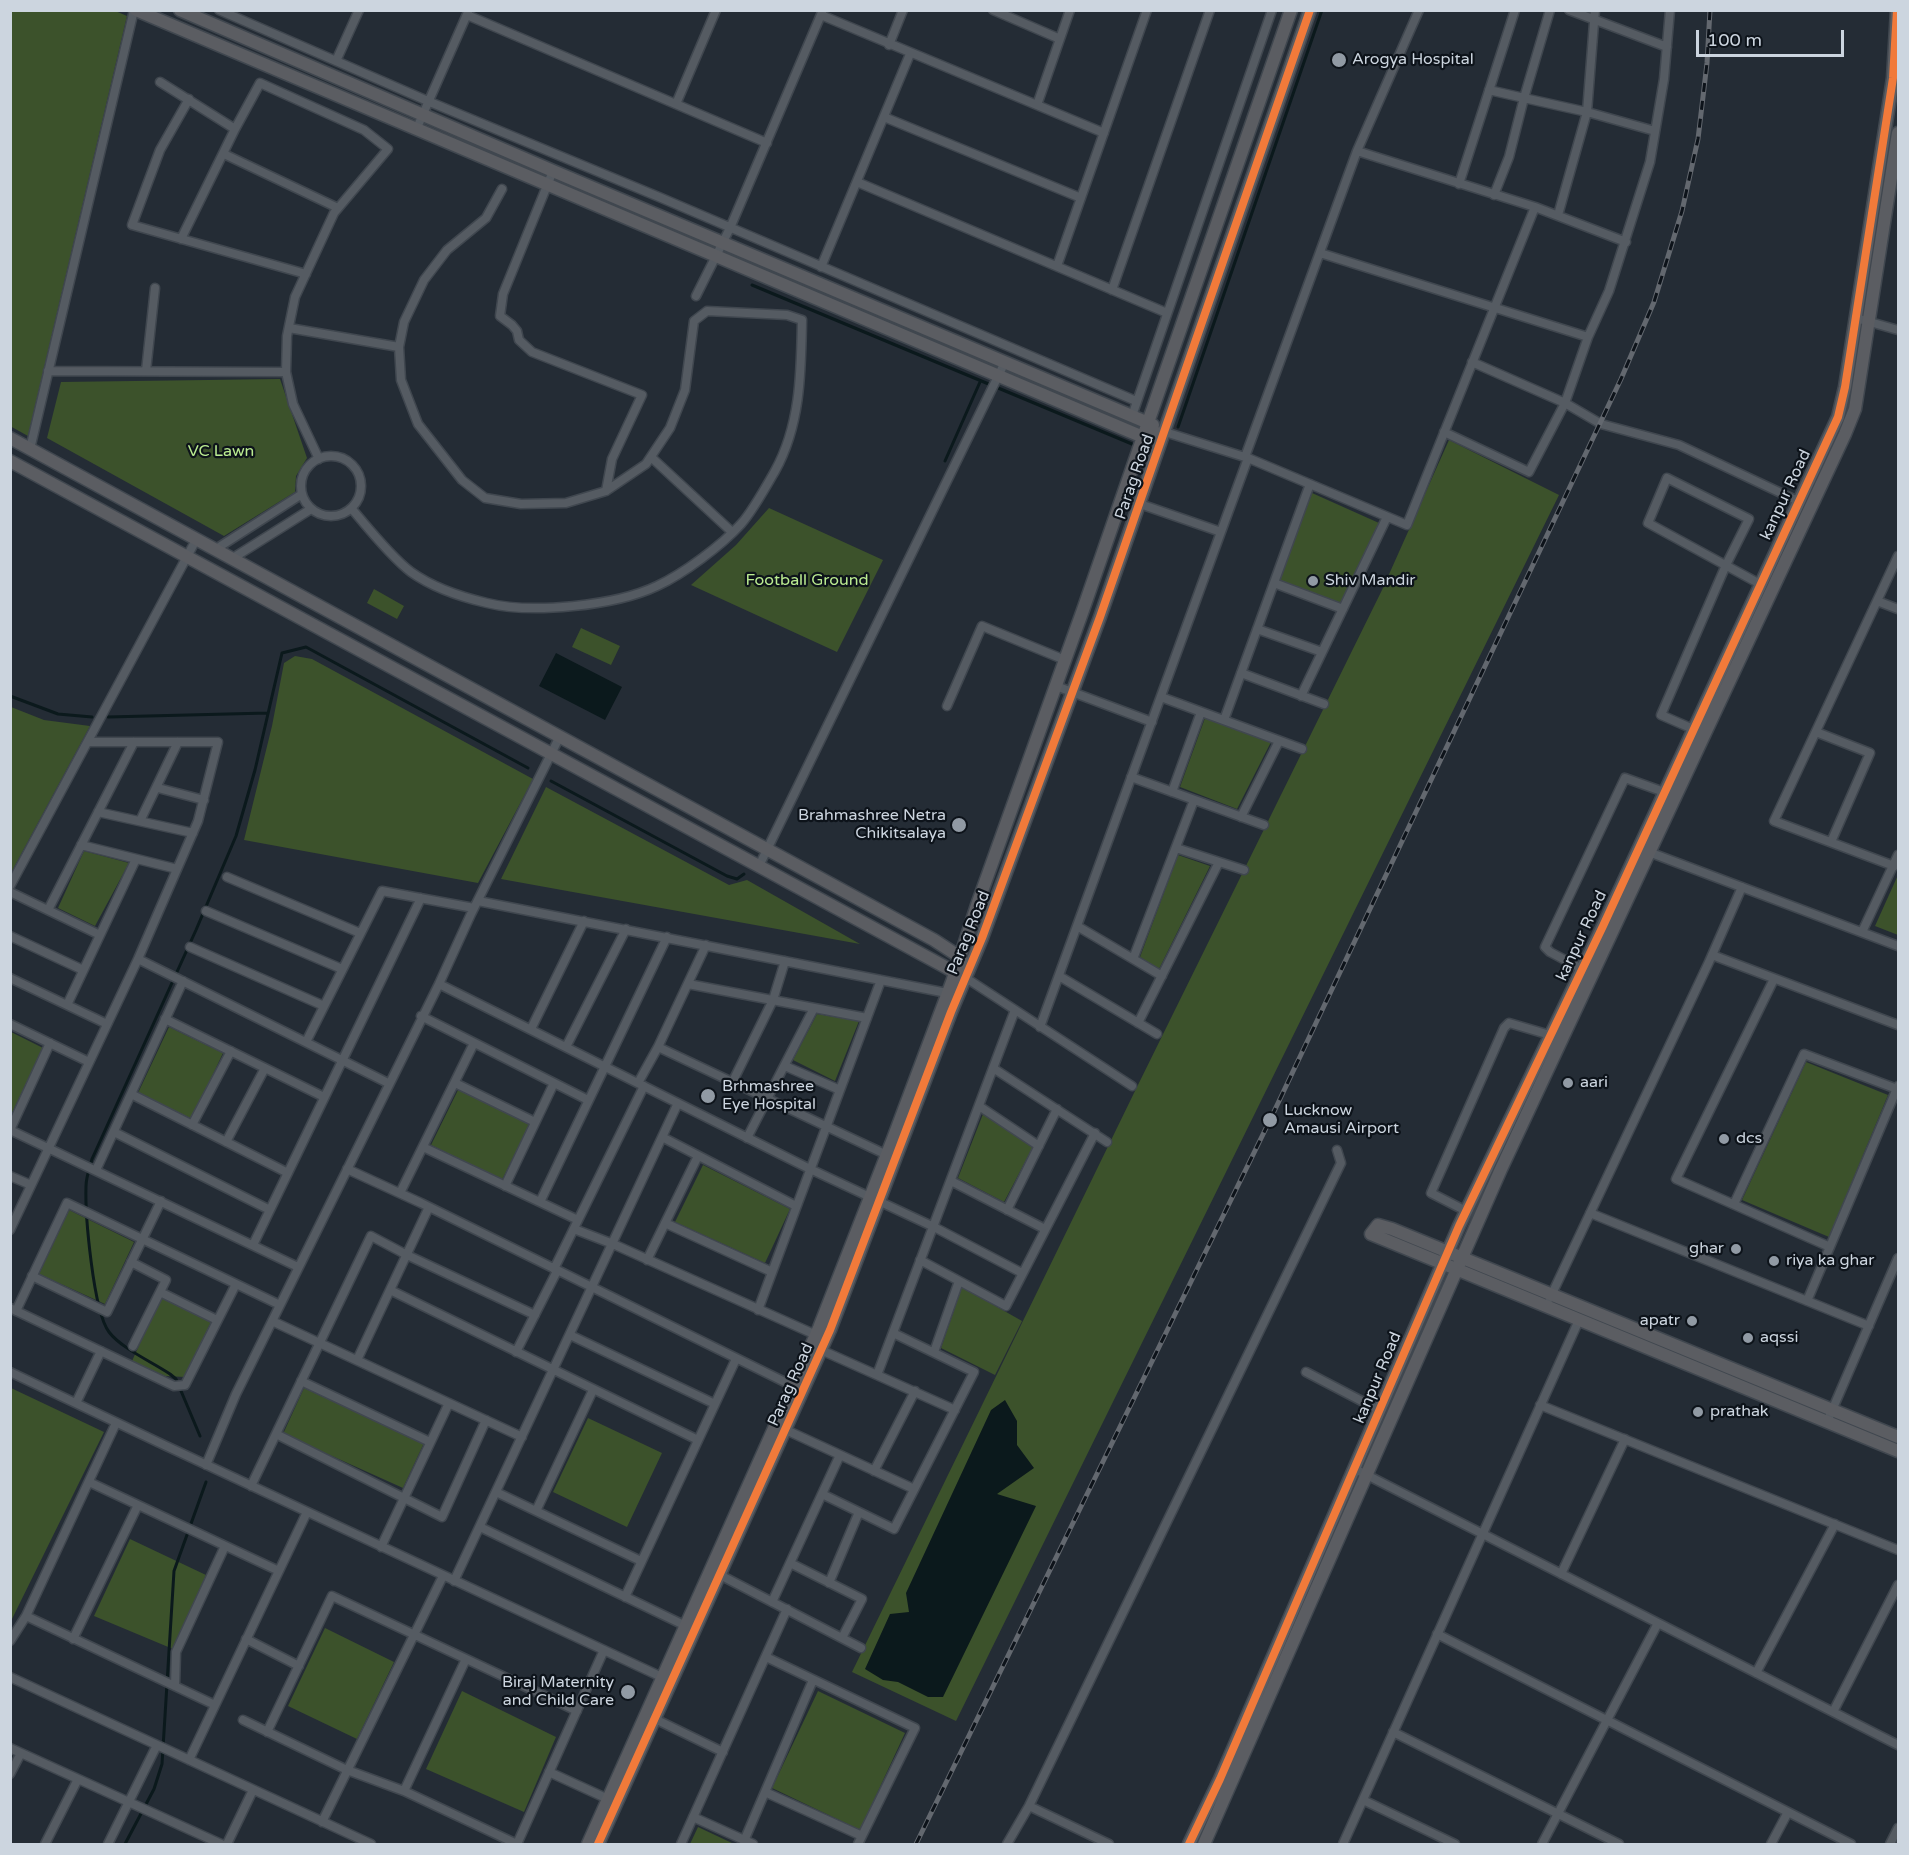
<!DOCTYPE html>
<style>
body{margin:0}
#map{position:relative;width:1909px;height:1855px;overflow:hidden;background:#242c35;font-family:"Varela Round",sans-serif}
canvas{display:block}
.frame{position:absolute;inset:0;border:12px solid #ccd5df;pointer-events:none}
.scale{position:absolute;left:1696px;top:30px;width:148px;height:27px;box-sizing:border-box;border:3px solid #ccd5df;border-top:0;padding-left:8px;font-size:18px;line-height:21px;white-space:nowrap;color:#ccd5df;-webkit-text-stroke:4px #0d131a;paint-order:stroke}
</style>
<div id="map">
<canvas width="1909" height="1855"></canvas>
<div class="frame"></div>
<div class="scale">100 m</div>
</div>
<script>
const context = document.querySelector('canvas').getContext('2d');
context.lineJoin = 'round';
function fillPath(path, color) { context.fillStyle = color; context.fill(path, 'evenodd'); }
function trace(path, color, width, dash) { context.strokeStyle = color; context.lineWidth = width; context.lineCap = dash ? 'butt' : 'round'; context.setLineDash(dash || []); context.stroke(path); }
function drawText(font, color, halo, rows, align = 'center') {
  context.font = font + ' "Varela Round",sans-serif'; context.lineWidth = 4.5; context.setLineDash([]); context.textBaseline = 'middle'; context.strokeStyle = halo; context.fillStyle = color; for (const [text, x, y, turn = 0] of rows) {
    context.save(); context.translate(x, y); context.rotate((+turn || 0) * Math.PI / 180); context.textAlign = isNaN(turn) ? turn : align; if (halo) context.strokeText(text, 0, 0); context.fillText(text, 0, 0); context.restore();
  }
}
const green = new Path2D(`
 M113 10 127 16 28 436 10 426 11 11Z
 M280 379 307 458 296 476 295 492 224 536 47 438 61 382Z
 M1449 440 1559 495 956 1721 852 1672 1134 1093 1382 590Z
 M1312 493 1379 523 1341 604 1279 580Z
 M769 508 883 560 837 652 691 585 736 545Z
 M374 589 404 606 397 619 367 603Z
 M581 628 620 646 611 665 572 647Z
 M295 656 312 659 533 779 478 883 244 840 272 726 284 663Z
 M11 707 44 720 90 726 11 873Z
 M1205 718 1271 742 1237 809 1180 787Z
 M546 787 729 885 747 880 860 944 501 879Z
 M84 851 129 863 95 926 58 908Z
 M1178 855 1210 866 1159 969 1140 957Z
 M1898 875V935L1875 926Z
 M817 1014 859 1021 835 1081 793 1060Z
 M169 1027 223 1053 192 1119 138 1093Z
 M11 1032 43 1048 11 1115Z
 M1806 1062 1888 1095 1829 1237 1742 1200Z
 M460 1086 531 1122 502 1180 431 1145Z
 M983 1114 1033 1147 1004 1202 958 1178Z
 M703 1165 790 1209 765 1263 675 1222Z
 M69 1210 134 1242 105 1304 39 1274Z
 M962 1287 1022 1321 995 1375 941 1348Z
 M162 1295 212 1320 185 1377 165 1376 132 1361Z
 M11 1388 104 1432 11 1621Z
 M304 1388 424 1443 403 1488 283 1434Z
 M588 1418 662 1453 627 1527 553 1492Z
 M130 1539 206 1575 173 1649 94 1616Z
 M325 1628 394 1662 357 1739 288 1706Z
 M462 1691 556 1737 524 1812 426 1769Z
 M818 1691 905 1733 860 1830 772 1788Z
 M698 1827 734 1844H690Z`);
const water = new Path2D(`
 M556 653 622 687 605 720 539 686Z
 M1005 1400 1017 1421V1445L1034 1468 997 1494 1036 1506 943 1697H928L898 1682 883 1680 865 1669 890 1614 909 1612 906 1593 991 1410Z`);
const stream = new Path2D(`
 M752 285 1132 444
 M1178 427 1322 10
 M945 461 980 382
 M10 696 58 714 92 717
 M108 717 268 713
 M551 781 727 876 737 879 744 874
 M200 1436 176 1379 170 1374C152 1362 121 1348 109 1332 93 1311 85 1214 86 1186 86 1177 90 1167 92 1159L196 930 236 836 255 770 282 653 306 647 528 768
 M125 1844 154 1789 162 1764 174 1571 206 1482`);
const street = new Path2D(`
 M219 10 430 102 659 197 1136 401
 M993 10 1060 39
 M1569 10 1667 47
 M467 15 767 143
 M821 15 1104 133
 M889 45 903 10
 M336 61 359 10
 M160 82 235 129
 M1489 90 1524 98 1550 10
 M189 99 160 150 132 225 306 274
 M676 104 716 10
 M1037 105 1070 10
 M884 117 1081 198
 M416 130 468 12
 M1357 151 1535 207 1626 242
 M224 154 338 208
 M553 171 503 294 500 316 512 325 517 331 519 340 532 352 642 395 612 459 606 491
 M857 182 1167 313
 M1459 184 1515 10
 M1494 195 1509 157 1524 98 1587 112 1595 10
 M1558 215 1587 112 1655 131
 M181 239 235 129 260 83 364 130 388 149 334 213 295 297 287 336 286 372 293 404 319 459
 M1320 253 1588 337
 M1057 266 1147 10
 M821 267 910 54
 M1112 290 1210 10
 M696 296 730 228 823 10
 M1856 318 1898 330
 M289 328 399 347
 M1472 362 1565 403 1601 424 1679 445 1798 501
 M48 371 286 372
 M146 371 155 288
 M1132 416 1272 10
 M1165 432 1248 458 1407 525 1535 207
 M1444 432 1529 472 1565 403 1588 337 1609 291 1650 162 1664 79 1670 10
 M30 449 134 10
 M301 486a30 30 0 1 1 60 0a30 30 0 1 1-60 0Z
 M651 457 732 532
 M1245 457 1357 151 1419 10
 M1140 504 1221 532
 M352 509C367 527 392 558 411 572 432 587 461 597 487 603 531 614 615 606 657 586 683 574 721 546 741 524 752 512 767 485 775 471 801 424 801 371 802 320L787 315 707 311 694 321 685 390 670 428 646 464 606 491 566 503 521 504 485 498 462 480 418 424 401 380 399 347 404 322 424 280 447 250 486 218 502 189
 M216 549 302 494
 M233 558 311 509
 M1274 583 1343 609
 M1877 601 1898 609
 M1257 629 1322 652
 M1241 673 1324 704
 M1056 686 1152 722
 M1301 696 1387 517
 M1161 697 1302 749
 M947 706 982 626 1065 660
 M1224 720 1310 484
 M1693 729 1661 715 1726 565 1749 519 1667 478 1648 523 1760 584
 M1816 732 1870 753 1831 842
 M1131 777 1264 825
 M158 788 204 800
 M1172 792 1201 712
 M98 812 193 833
 M1241 817 1279 741
 M140 821 178 742
 M81 845 177 869
 M1176 848 1244 870
 M1646 851 1898 946
 M759 866 1005 362
 M1894 866 1774 821 1898 556
 M227 877 360 933
 M10 886 197 538
 M10 892 100 935
 M478 901 952 994
 M48 910 134 742
 M206 911 342 969
 M1077 926 1162 976
 M1862 932 1898 855
 M10 936 83 970
 M190 947 324 1006
 M1712 955 1898 1025
 M138 959 388 1083
 M1133 959 1194 800
 M1582 969 1550 952 1545 947 1625 778 1664 792
 M1059 976 1157 1034
 M10 978 107 1024
 M966 978 1132 1086
 M1774 979 1676 1179 1830 1247
 M439 984 810 1169 934 1227 1022 1273
 M688 984 867 1018
 M67 1005 136 859
 M421 1016 588 1100
 M165 1019 324 1097
 M1138 1023 1219 862
 M10 1024 89 1062
 M1040 1027 1248 458
 M531 1029 584 921
 M306 1042 382 891 474 908
 M566 1047 626 929
 M658 1047 887 1155
 M785 1066 840 1090
 M993 1068 1107 1142
 M733 1081 773 1000 785 961
 M455 1083 535 1122
 M638 1083 658 1047 706 945
 M131 1094 288 1173
 M979 1106 1039 1146
 M192 1125 231 1051
 M10 1130 298 1267
 M10 1130 50 1043
 M114 1132 270 1210
 M662 1137 796 1206
 M747 1138 814 1008
 M226 1142 265 1068
 M423 1147 578 1220
 M347 1169 421 1203 797 1388
 M96 1170 183 981
 M10 1176 31 1185
 M951 1181 1045 1229
 M505 1186 554 1083
 M400 1193 474 1043
 M540 1202 667 937
 M1734 1204 1804 1054 1897 1089
 M1007 1210 1057 1109
 M1466 1211 1431 1193 1504 1028 1509 1023 1550 1035
 M1590 1213 1869 1326
 M665 1223 772 1272
 M574 1229 613 1244 816 1335
 M10 1230 138 959 198 821 218 742H89
 M253 1245 421 898
 M647 1260 698 1156
 M920 1260 1006 1306 1095 1133
 M131 1262 166 1280 133 1346
 M554 1269 644 1086
 M32 1276 107 1312 161 1201
 M390 1290 698 1440
 M160 1292 217 1320
 M1550 1298 1709 962 1742 887
 M1807 1301 1898 1086
 M10 1308 174 1386 185 1385 236 1284
 M758 1310 881 980
 M16 1311 67 1203 280 1305
 M272 1321 522 1437
 M570 1335 715 1404
 M821 1350 955 1410
 M516 1352 557 1271
 M934 1352 959 1281
 M357 1360 429 1207
 M10 1372 164 1445 666 1679
 M1306 1372 1379 1410
 M877 1375 1015 1010
 M301 1381 430 1442
 M76 1403 101 1351
 M1540 1405 1898 1550
 M1827 1422 1898 1258
 M786 1430 914 1489
 M276 1434 442 1517 486 1420
 M206 1465 236 1394 439 984 471 914 560 736
 M1353 1468 1898 1745
 M874 1471 915 1391
 M89 1482 279 1571
 M251 1486 371 1236 407 1255 535 1315
 M496 1492 641 1561
 M822 1494 894 1529 974 1372 893 1333
 M536 1511 593 1390
 M480 1527 686 1626
 M381 1547 449 1403
 M790 1563 862 1599 842 1638
 M1561 1574 1625 1439
 M720 1575 861 1648
 M454 1581 678 1103
 M829 1583 859 1512
 M625 1597 736 1359
 M772 1602 840 1455
 M26 1616 215 1705
 M1437 1634 1851 1844
 M73 1639 138 1505
 M246 1639 299 1666
 M10 1641 26 1616 116 1423
 M766 1657 915 1728 858 1844
 M1756 1673 1835 1524
 M10 1677 371 1844
 M175 1686 176 1652 225 1546
 M1833 1712 1898 1585
 M655 1719 723 1752
 M243 1720 347 1770 404 1791 517 1844 604 1650
 M267 1732 332 1596 577 1711
 M1393 1732 1619 1844
 M10 1748 221 1844
 M189 1760 307 1512
 M549 1772 608 1799
 M10 1774 21 1753
 M404 1791 466 1659
 M765 1792 862 1836
 M1363 1800 1455 1844
 M1029 1806 1109 1844
 M693 1817 753 1844
 M322 1822 443 1576
 M744 1841 813 1680
 M45 1844 78 1779
 M108 1844 157 1745
 M227 1844 253 1790
 M681 1844 787 1609
 M1007 1844 1029 1806 1341 1163 1337 1150
 M1343 1844 1579 1320
 M1542 1844 1658 1623
 M1771 1844 1788 1812
 M1890 1844 1898 1828`);
const secondary = new Path2D(`
 M136 10 1143 437 1165 432
 M180 10 553 171 1153 425
 M10 438 934 940 960 957 962 962
 M10 461 962 976
 M1898 1437 1392 1229 1378 1225 1371 1234 1898 1451
 M588 1844 819 1328 893 1139 952 982 977 905 1083 610 1291 10
 M598 1844 830 1330 951 1012 982 938 1100 617 1310 10
 M1189 1844 1220 1779 1459 1226 1603 926 1838 417 1845 387 1893 78 1897 10
 M1204 1844 1501 1169 1845 434 1855 409 1898 133`);
const rail = new Path2D(`
 M916 1844 1270 1120 1621 379 1654 302 1682 211 1698 139 1707 63 1710 10`);
const cycleway = new Path2D(`
 M598 1844 830 1330 951 1012 982 938 1100 617 1310 10
 M1189 1844 1220 1779 1459 1226 1603 926 1838 417 1845 387 1893 78 1897 10`);
const markers = [
 [1339,60,8,"#919aa4"],
 [1313,581,6,"#919aa4"],
 [959,825,8,"#919aa4"],
 [1568,1083,6,"#919aa4"],
 [708,1096,8,"#919aa4"],
 [1270,1120,8,"#919aa4"],
 [1724,1139,6,"#919aa4"],
 [1736,1249,6,"#919aa4"],
 [1774,1261,6,"#919aa4"],
 [1692,1321,6,"#919aa4"],
 [1748,1338,6,"#919aa4"],
 [1698,1412,6,"#919aa4"],
 [628,1692,8,"#919aa4"]
];
const poiNames = [
 ["Arogya Hospital",1352,60],
 ["Shiv Mandir",1325,581],
 ["Brahmashree Netra",946,816,"right"],
 ["Chikitsalaya",946,834,"right"],
 ["aari",1580,1083],
 ["Brhmashree",722,1087],
 ["Eye Hospital",722,1105],
 ["Lucknow",1284,1111],
 ["Amausi Airport",1284,1129],
 ["dcs",1736,1139],
 ["ghar",1724,1249,"right"],
 ["riya ka ghar",1786,1261],
 ["apatr",1680,1321,"right"],
 ["aqssi",1760,1338],
 ["prathak",1710,1412],
 ["Biraj Maternity",614,1683,"right"],
 ["and Child Care",614,1701,"right"]
];
const parkNames = [
 ["VC Lawn",221,452],
 ["Football Ground",807,581]
];
const streetNames = [
 ["Parag Road",1135,477,-71],
 ["kanpur Road",1786,495,-65],
 ["Parag Road",969,933,-68],
 ["kanpur Road",1582,936,-65],
 ["kanpur Road",1378,1378,-67],
 ["Parag Road",791,1385,-66]
];
fillPath(green, '#3c522b');
fillPath(water, '#0b191c');
trace(stream, '#0b191c', 3);
trace(street, '#40474f', 11);
trace(secondary, '#40474f', 15);
trace(street, '#555b62', 8);
trace(secondary, '#5b5d62', 12);
trace(rail, '#63686f', 5);
trace(rail, '#0d131a', 3, [9]);
trace(cycleway, '#f17a3a', 8);
for (const [x, y, r, color] of markers) { const dot = new Path2D(); dot.arc(x, y, r, 0, 2 * Math.PI); context.fillStyle = color; context.fill(dot); trace(dot, '#0d131a', 2); }
drawText('16px', '#ccd5df', '#0d131a', poiNames, 'left');
drawText('16px', '#bbec91', '#0d131a', parkNames);
drawText('16px', '#ccd5df', '#0d131a', streetNames);
</script>
